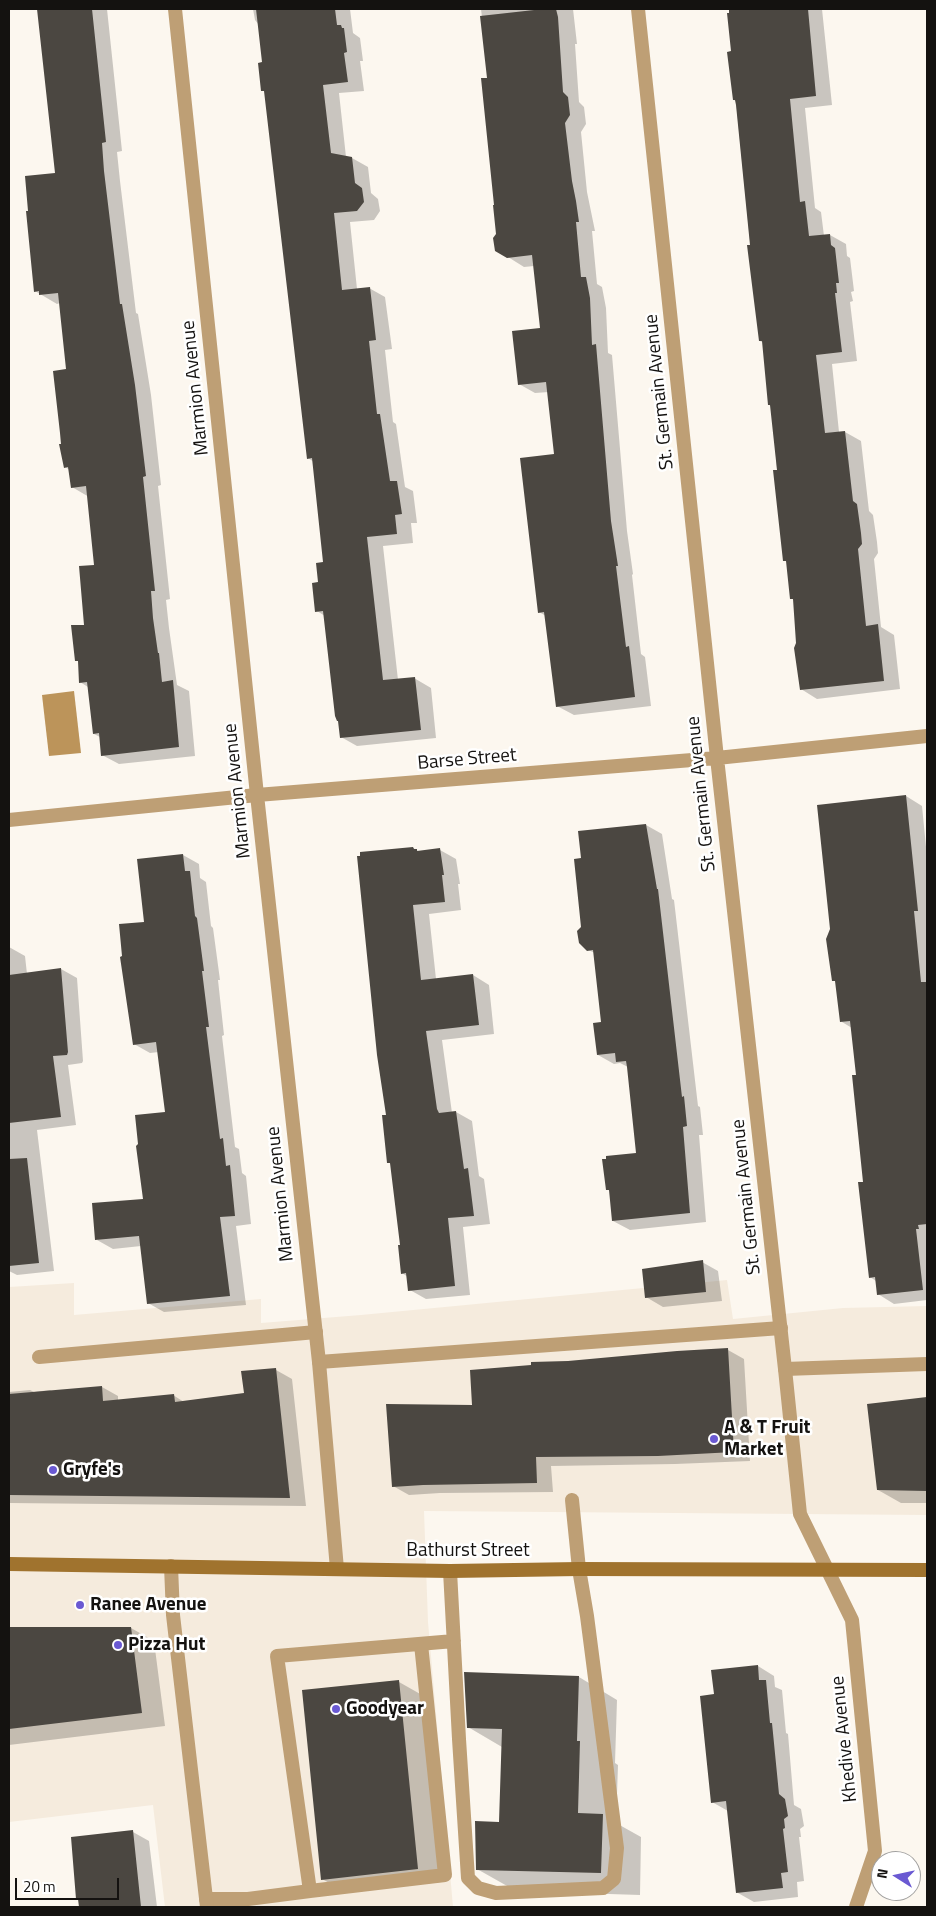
<!DOCTYPE html>
<style>
body{margin:0}
#map{position:relative;width:936px;height:1916px;overflow:hidden;background:#fcf7ef;font-family:"Titillium Web",sans-serif}
canvas{display:block}
.frame{position:absolute;inset:0;border:10px solid #141210;pointer-events:none}
.north{position:absolute;left:871px;top:1851px;width:50px;height:50px;box-sizing:border-box;background:#fff;border:1px solid #a1a09f;border-radius:50%;rotate:280deg;font-size:14px;font-weight:700;line-height:20px;text-align:center;color:#141210}
.north::after{content:'';display:block;margin:auto;width:18px;height:22px;background:#6a59d2;clip-path:polygon(50% 0,100% 100%,50% 72%,0 100%)}
.scale{position:absolute;left:15px;top:1878px;width:104px;height:22px;box-sizing:border-box;border:2px solid #141210;border-top:0;padding-left:6px;font-size:15px;line-height:18px;white-space:nowrap;color:#141210;-webkit-text-stroke:4px #fff;paint-order:stroke}
</style>
<div id="map">
<canvas width="936" height="1916"></canvas>
<div class="frame"></div>
<div class="north">N</div>
<div class="scale">20 m</div>
</div>
<script>
const context = document.querySelector('canvas').getContext('2d');
context.lineJoin = 'round';
function fillPath(path, color) { context.fillStyle = color; context.fill(path, 'evenodd'); }
function trace(path, color, width, dash) { context.strokeStyle = color; context.lineWidth = width; context.lineCap = dash ? 'butt' : 'round'; context.setLineDash(dash || []); context.stroke(path); }
function drawText(font, color, halo, rows, align = 'center') {
  context.font = font + ' "Titillium Web",sans-serif'; context.lineWidth = 5; context.setLineDash([]); context.textBaseline = 'middle'; context.strokeStyle = halo; context.fillStyle = color; for (const [text, x, y, turn = 0] of rows) {
    context.save(); context.translate(x, y); context.rotate((+turn || 0) * Math.PI / 180); context.textAlign = isNaN(turn) ? turn : align; if (halo) context.strokeText(text, 0, 0); context.fillText(text, 0, 0); context.restore();
  }
}
const built = new Path2D(`
 M727 1280 733 1319 843 1308 927 1306V1515L424 1511 428 1622 453 1907H165L153 1805 9 1822V1287L74 1283V1315L261 1299V1323L361 1315Z`);
const water = new Path2D(`
 M74 691 81 753 49 756 42 695Z`);
const shadow = new Path2D(`
 M38 9H107L122 151 117 152 120 181 136 313 138 314 151 395 161 485 158 486 170 599 166 600 169 628 177 685 189 691 195 756 119 764 102 755 100 737 94 734 88 687 80 682 79 662 77 660 85 626 95 566 89 497 72 487 70 470 65 467 62 444 67 370 60 303 57 304 35 291 56 174Z
 M253 9H350L353 33 360 38 363 61H360L364 91 339 93 346 157 352 158 368 167 371 193 378 199 380 211 374 220 350 222 357 289 369 288 385 297 392 349 385 350 393 422 396 424 405 487 413 491 417 523H411L413 543 383 546 398 680 414 678 431 688 436 738 357 746 341 737 325 616 317 611 319 583 325 563 314 462 308 458 266 92 262 90 263 63 259 25 255 20Z
 M481 9H573L577 44H575L579 102 584 107 586 124 581 132 587 192 595 231H592L597 284 602 287 606 308 608 353 612 355 627 531 633 574 632 575 641 654 645 657 651 706 574 715 557 706 546 616 539 612 555 455 549 392 535 393 519 384 542 329 534 266 524 267 508 257 498 234 489 79Z
 M729 9H822L832 105 805 108 815 208 821 212 824 236 830 235 846 244 847 256 850 258 854 291 851 292 853 301 850 302 857 361 832 364 839 432H845L861 441 869 511 873 515 877 542 878 553 874 559 881 627 894 635 900 689 817 699 801 689 794 600 791 598 787 562 784 560 772 406 769 405 764 343 760 341 736 101 734 100Z
 M906 796 922 806 927 857V1300L894 1304 878 1294 876 1281 870 1277 857 1076 852 1028 842 1022 837 982 833 980Z
 M646 825 662 834 672 899 674 900 698 1106 700 1107 703 1135H699L706 1222 630 1230 613 1221 610 1191 607 1189 637 1154 628 1067 620 1063 614 1064 598 1055 603 1023 595 953 588 950 582 928 583 860Z
 M413 848 420 852 440 850 456 859 460 884H458L461 910 429 914 436 979 473 975 489 985 494 1034 442 1040 452 1113 456 1112 472 1121 479 1176 484 1179 490 1224 463 1227 470 1295 426 1299 410 1290 408 1277 402 1273 401 1246 391 1164 388 1162 387 1116Z
 M183 855 199 864 200 878 206 882 211 926 213 928 220 980H218L224 1035 222 1036 235 1147 239 1149 242 1173 246 1176 251 1224 236 1226 246 1305 164 1312 148 1303 141 1246 113 1249 97 1240 145 1200 166 1113 159 1052 150 1053 134 1044 145 923Z
 M9 947 25 956 27 974 61 969 77 978 83 1061 82 1063 68 1065 76 1125 37 1130 54 1271 17 1275 9 1271Z
 M702 1262 718 1271 722 1301 663 1307 646 1297Z
 M728 1350 744 1359 750 1461 675 1464 551 1466 553 1492 440 1493 409 1495 393 1486 474 1406Z
 M276 1370 292 1379 306 1506 9 1503V1392L30 1390 34 1392 50 1390 53 1392 102 1387 118 1396V1401L173 1395 184 1402 245 1394Z
 M926 1399 927 1503H901L878 1490Z
 M9 1628H131L154 1641 165 1726 9 1745Z
 M758 1666 774 1676 775 1687 782 1690 786 1733 788 1734 794 1805 801 1809 804 1826 800 1829 801 1837H799L804 1881 797 1882 798 1897 754 1902 738 1893 728 1811 712 1802 715 1695Z
 M579 1677 617 1700 615 1763 618 1765 616 1823 641 1837 640 1895 516 1891 477 1869 500 1823 502 1747 468 1727Z
 M399 1682 422 1695 441 1882 346 1892 322 1879Z
 M133 1832 149 1841 157 1907H81L80 1900Z`);
const building = new Path2D(`
 M37 9H92L106 142 102 143 104 171 120 304H122L135 385 146 476 143 477 155 591H151L153 618 158 653H159L162 682 173 680 179 747 101 756 99 733 93 734 87 682 79 683 78 661H75L71 625H84L79 566 94 565 86 486 71 488 68 467 64 468 59 444H61L60 433 53 371 66 369 58 293 39 295V291L34 292 26 211H28L25 176 55 173Z
 M256 9H335L337 25H341L342 28H344L347 52 344 53 348 82 323 85 331 153 352 157 355 183 362 188 364 202 357 211 334 213 342 290 370 287 376 340 369 341 377 414H380L390 481H397L402 514 395 515 397 534 367 537 383 680 415 677 421 730 340 738 338 721H337L335 716 323 611 315 612 312 583 318 582 316 563 323 562 312 458 307 459 264 91H261L258 63 262 62Z
 M543 9H556L558 17 563 92 568 97 570 115 565 123 572 181 576 201 579 222H576L581 277H586L590 298 592 345 596 344 611 521 618 566H616L626 647 629 646 635 697 556 707 544 612 538 613 520 458 554 454 546 382 518 385 512 331 540 328 532 255 507 258 495 251 493 238 496 234 493 205H494L481 78H487L480 16Z
 M729 9H808L816 96 790 99 800 202 805 201 809 236 830 234 831 245 835 248 839 283H836L837 293H835L842 352 816 355 825 433 845 431 853 501 857 504 861 533 862 544 858 549 866 626 878 624 884 681 800 690 794 648 796 643 793 599H790L786 561H783L773 470H777L770 405H768L762 341H759L747 245H750L736 105 735 100H733L727 52 731 51 727 13H729Z
 M906 795 918 911H914L921 982H927V1224L918 1225 919 1229H916L923 1290 877 1295 875 1277 869 1278 858 1182H863L852 1075H856L850 1021 840 1022 835 981H832L826 939 830 929 817 805Z
 M646 824 657 889H658L682 1097 684 1096 687 1126 683 1127 690 1213 612 1221 609 1190H606L602 1159H606V1156L636 1153 627 1067 626 1061 616 1062 615 1053 597 1055 593 1023 601 1022 593 950 587 951 579 943 577 931 581 927 574 859 581 858 578 831Z
 M413 847 414 849H417V851L440 848 444 875H442L445 902 413 905 421 980 473 974 479 1025 426 1031 437 1109 439 1113 456 1111 464 1169 468 1168 474 1216 448 1218 455 1286 408 1291 406 1273 401 1274 398 1245H400L390 1163H387L382 1115H386L377 1055 357 856H360V852Z
 M183 854 185 871H190L195 916 197 918 204 971H202L209 1027H206L220 1139 223 1138 226 1166 230 1165 235 1216 220 1217 230 1296 147 1304 139 1236 95 1240 92 1203 143 1199 136 1146 138 1144 135 1115 165 1112 156 1042 133 1045 120 957 122 956 119 924 144 922 137 859Z
 M61 968 68 1052 67 1055 53 1056 61 1117 9 1123V975Z
 M27 1158 39 1263 9 1266V1159Z
 M703 1260 706 1292 645 1298 642 1269Z
 M728 1348 734 1452 658 1456 536 1457 537 1483 423 1485 392 1487 386 1404 472 1405 470 1370 531 1365V1362L568 1361 677 1351Z
 M276 1368 290 1498 9 1495V1394L102 1386 103 1401 174 1394 175 1402 244 1393 241 1371Z
 M927 1397V1491L877 1490 867 1404Z
 M9 1627H131L142 1713 9 1729Z
 M758 1665 759 1680H766L770 1723H772L779 1794 785 1799 788 1816 784 1819 785 1828 783 1829 788 1872 781 1873 783 1888 736 1893 726 1801 711 1803 700 1696 714 1694 711 1670Z
 M464 1672 579 1676 577 1741H580L578 1813 603 1814 601 1873 476 1870 475 1821 499 1822 502 1729 467 1728Z
 M399 1680 418 1869 321 1880 302 1690Z
 M133 1830 141 1907H79L78 1899H76L71 1837Z`);
const service = new Path2D(`
 M39 1357 316 1332
 M319 1362 781 1328
 M785 1369 927 1364
 M450 1571 459 1739 468 1878 478 1888 496 1893 603 1888 614 1879 617 1848 587 1616 579 1569 572 1500
 M310 1891 445 1875 421 1644
 M206 1899H248L310 1891 277 1656 454 1641`);
const minor = new Path2D(`
 M175 9 257 795 319 1362 337 1569
 M638 9 717 758 785 1369 800 1514 852 1620 875 1851 856 1907
 M9 820 257 795 717 758 927 736`);
const tertiary = new Path2D(`
 M171 1566 173 1615 207 1907`);
const secondary = new Path2D(`
 M9 1564 450 1571 579 1569 927 1570`);
const markers = [
 [714,1439,5,"#6a59d2"],
 [53,1470,5,"#6a59d2"],
 [80,1605,5,"#6a59d2"],
 [118,1645,5,"#6a59d2"],
 [336,1709,5,"#6a59d2"]
];
const streetNames = [
 ["Marmion Avenue",196,388,-96],
 ["St. Germain Avenue",660,392,-96],
 ["Barse Street",467,760,-5],
 ["Marmion Avenue",238,791,-96],
 ["St. Germain Avenue",702,794,-96],
 ["Marmion Avenue",281,1194,-96],
 ["St. Germain Avenue",747,1197,-96],
 ["Bathurst Street",468,1551],
 ["Khedive Avenue",845,1739,-96]
];
const poiNames = [
 ["A & T Fruit",724,1428],
 ["Market",724,1450],
 ["Gryfe's",63,1470],
 ["Ranee Avenue",90,1605],
 ["Pizza Hut",128,1645],
 ["Goodyear",346,1709]
];
fillPath(built, '#f5ebdd');
fillPath(water, '#bc945a');
fillPath(shadow, '#0003');
fillPath(building, '#4b4741');
trace(service, '#be9f75', 14);
trace(minor, '#be9f75', 14);
trace(tertiary, '#be9f75', 14);
trace(secondary, '#a0732e', 14);
for (const [x, y, r, color] of markers) { const dot = new Path2D(); dot.arc(x, y, r, 0, 2 * Math.PI); context.fillStyle = color; context.fill(dot); trace(dot, '#fff', 2); }
drawText('19px', '#141210', '#fff', streetNames);
drawText('bold 19px', '#141210', '#fff', poiNames, 'left');
</script>
